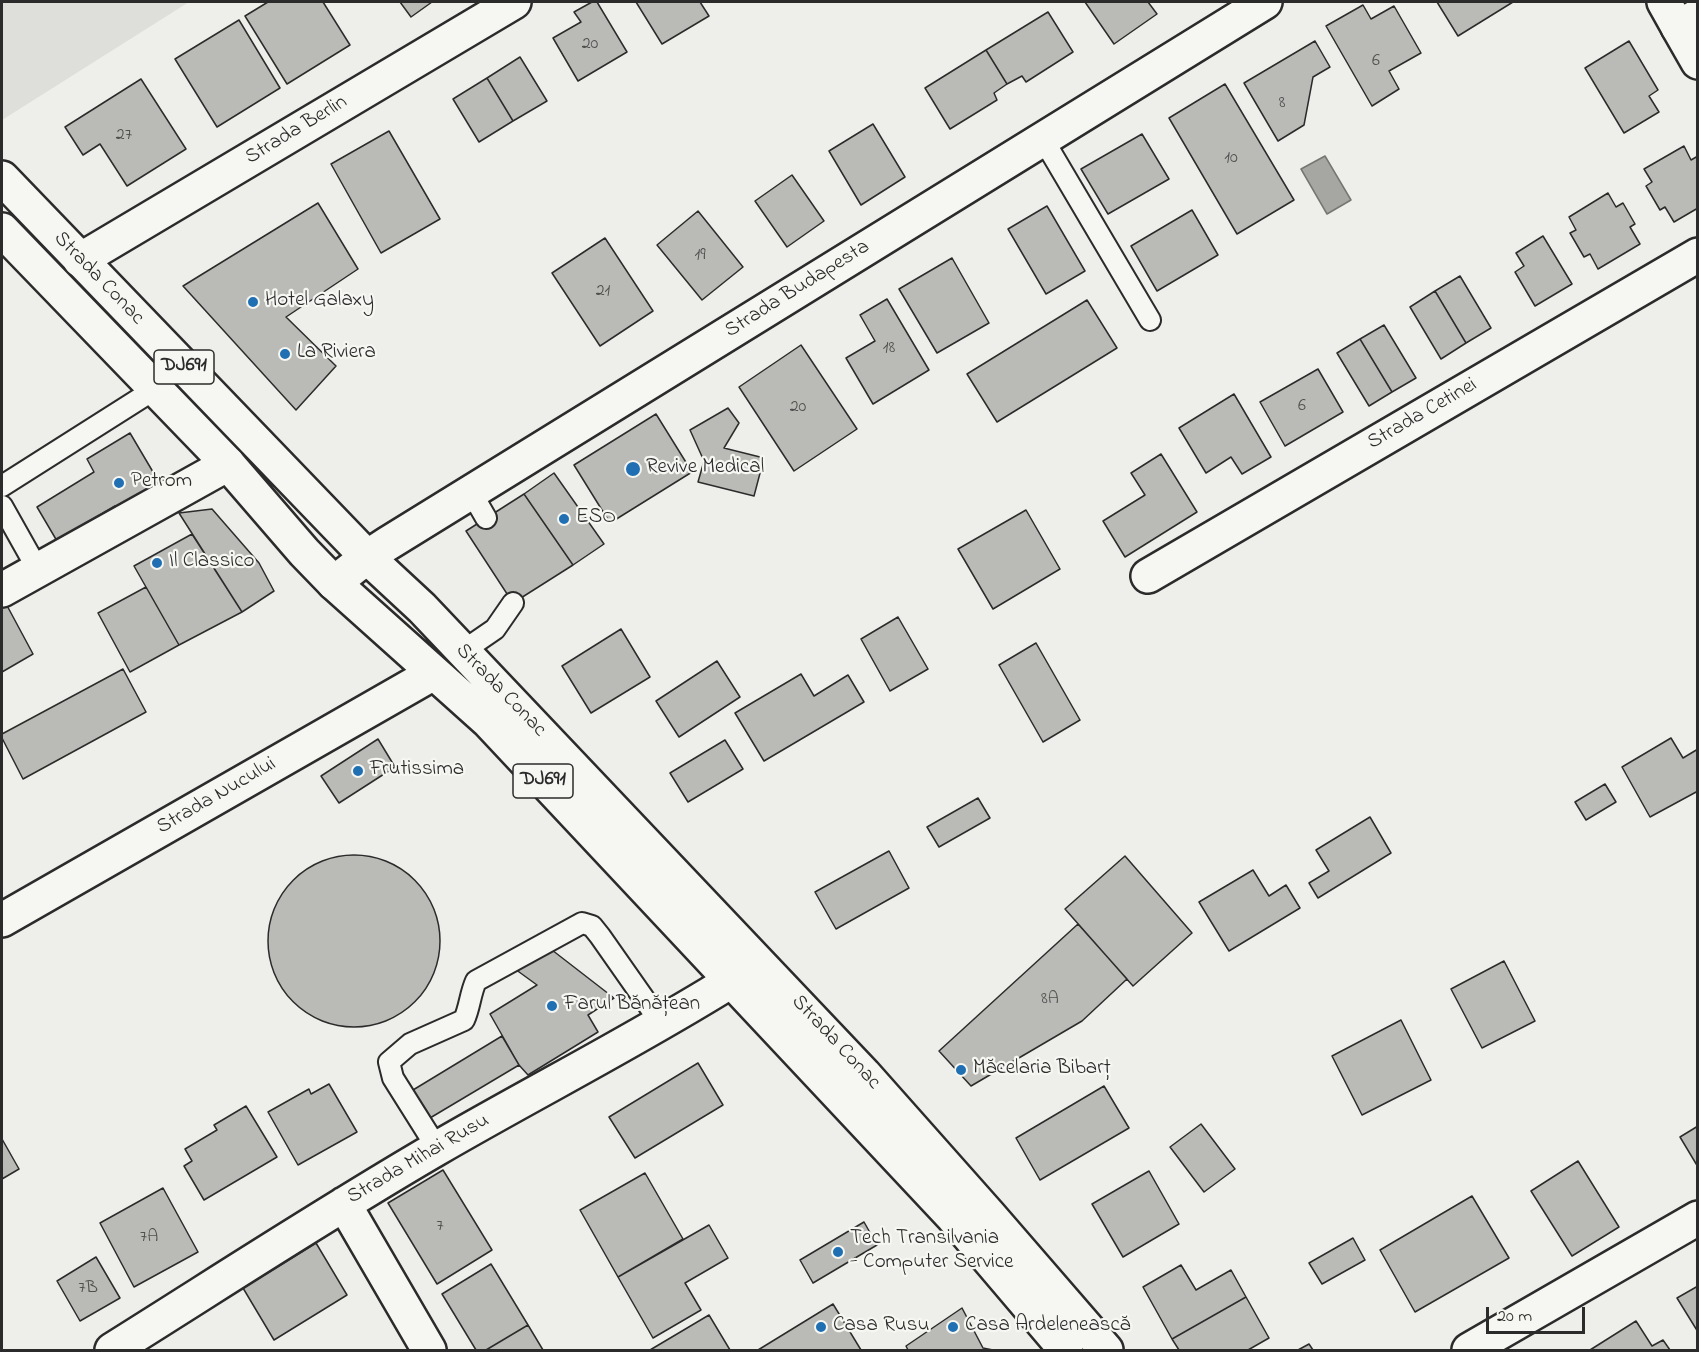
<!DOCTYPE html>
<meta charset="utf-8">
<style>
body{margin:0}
#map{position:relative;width:1699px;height:1352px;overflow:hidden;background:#eeeeea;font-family:"Indie Flower",sans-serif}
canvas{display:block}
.frame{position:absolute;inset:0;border:3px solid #2b2b2b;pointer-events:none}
.scale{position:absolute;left:1486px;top:1307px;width:99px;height:27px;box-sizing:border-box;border:3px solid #2b2b2b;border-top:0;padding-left:8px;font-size:18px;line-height:21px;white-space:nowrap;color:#2b2b2b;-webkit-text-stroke:4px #f6f6f2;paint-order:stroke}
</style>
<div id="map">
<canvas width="1699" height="1352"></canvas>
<div class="frame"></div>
<div class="scale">20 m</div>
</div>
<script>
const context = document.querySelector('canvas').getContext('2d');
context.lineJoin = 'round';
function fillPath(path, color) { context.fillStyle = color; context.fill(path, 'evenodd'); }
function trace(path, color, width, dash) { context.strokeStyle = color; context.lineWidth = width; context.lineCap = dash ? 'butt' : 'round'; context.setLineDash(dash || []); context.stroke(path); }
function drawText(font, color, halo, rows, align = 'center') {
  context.font = font + ' "Indie Flower",sans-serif'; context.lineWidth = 4.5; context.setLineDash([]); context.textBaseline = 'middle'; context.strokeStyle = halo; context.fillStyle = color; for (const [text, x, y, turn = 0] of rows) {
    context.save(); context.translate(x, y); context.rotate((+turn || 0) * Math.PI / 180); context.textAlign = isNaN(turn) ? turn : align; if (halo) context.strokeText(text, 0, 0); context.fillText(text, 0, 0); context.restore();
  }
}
const built = new Path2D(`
 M2 2H189L2 120Z`);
const water = new Path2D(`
 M1325 156 1351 200 1327 214 1301 169Z`);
const building = new Path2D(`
 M268 2H323L350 45 287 84 245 16Z
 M400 2H432L411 17Z
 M592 2H597L627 52 578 81 553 38 581 22 574 12Z
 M636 2H700L709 16 662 44Z
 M1085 2H1148L1157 14 1114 44Z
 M1437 2H1513L1458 36Z
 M1363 5 1371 19 1394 6 1421 53 1389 71 1399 89 1372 106 1326 26Z
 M1048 12 1073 52 1026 82 1022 76 1007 84 986 50Z
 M239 20 280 88 217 127 175 59Z
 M1315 41 1330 67 1313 77 1304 125 1278 141 1244 83Z
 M1629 41 1658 90 1649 96 1659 112 1624 133 1585 68Z
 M986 50 1007 84 994 93 997 100 950 129 925 88Z
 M520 57 547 101 513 121 487 78Z
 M487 78 513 121 479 142 453 99Z
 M141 79 186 149 127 186 100 144 83 155 65 127Z
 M1225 84 1294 200 1237 234 1169 118Z
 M873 124 905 177 861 205 829 151Z
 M389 131 440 219 381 253 331 164Z
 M1142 134 1169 179 1108 214 1081 169Z
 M1684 146 1691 160 1698 156V208L1674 222 1665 207 1660 210 1646 186 1652 182 1644 169Z
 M792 175 824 221 787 247 755 201Z
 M1608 193 1616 207 1623 203 1635 224 1630 227 1640 244 1598 269 1590 254 1584 257 1570 233 1576 230 1569 217Z
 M318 203 358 269 286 317 336 366 296 410 183 286Z
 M1047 206 1085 271 1046 294 1008 229Z
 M1192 210 1218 255 1157 291 1131 246Z
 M698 211 743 267 702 300 657 245Z
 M1543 236 1572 284 1535 306 1515 272 1524 266 1516 253Z
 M605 238 653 311 600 346 552 273Z
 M952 258 989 323 937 353 899 289Z
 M1460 276 1491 328 1466 343 1435 291Z
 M1435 291 1466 343 1441 359 1410 307Z
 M887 299 929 370 873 404 846 358 875 341 860 315Z
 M1087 300 1117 348 997 422 967 374Z
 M1384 325 1416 378 1392 392 1360 339Z
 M1360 339 1392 392 1369 406 1337 353Z
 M801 345 857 429 794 471 739 387Z
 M1318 369 1343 412 1285 446 1260 402Z
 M1234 394 1271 457 1242 474 1231 457 1206 473 1179 428Z
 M728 408 739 423 724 448 764 458 754 496 698 482 704 461 690 430Z
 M656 414 692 472 610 523 574 465Z
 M130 433 166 494 123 520 115 506 57 541 37 507 94 472 87 459Z
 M1161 454 1197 512 1125 557 1103 521 1145 495 1131 473Z
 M554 473 604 544 573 565 524 494Z
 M524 494 573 565 513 603 466 531Z
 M212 509 259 563 274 591 242 612 179 513Z
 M1026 510 1060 569 993 609 958 549Z
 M192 534 242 612 179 645 134 566Z
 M146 587 179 645 130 672 98 613Z
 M4 600 33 654 2 672V601Z
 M898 617 928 669 890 691 861 639Z
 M621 629 650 677 591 713 562 666Z
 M1036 643 1080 720 1043 742 999 665Z
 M717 661 740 697 679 737 656 701Z
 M123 669 146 712 23 779 2 738V734Z
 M801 674 814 696 848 675 864 702 764 761 735 713Z
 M1671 738 1683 758 1698 749V791L1650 817 1622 767Z
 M378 739 395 767 339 803 321 776Z
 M725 740 743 769 688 802 670 773Z
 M1605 784 1616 802 1586 820 1575 802Z
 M978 798 990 818 939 847 927 827Z
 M1370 817 1391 853 1318 898 1309 883 1329 871 1316 850Z
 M889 851 909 888 836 929 815 892Z
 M268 941a86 86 0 1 1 172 0a86 86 0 1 1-172 0Z
 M1125 856 1192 933 1133 986 1065 909Z
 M1253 870 1269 896 1286 885 1300 908 1229 951 1199 902Z
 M1078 924 1127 979 1082 1021 971 1086 939 1051Z
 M552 950 614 998 588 1015 598 1032 528 1075 519 1065 490 1014 537 985 515 969Z
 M1504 961 1535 1021 1482 1048 1451 989Z
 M1401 1020 1431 1080 1362 1115 1332 1056Z
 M502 1036 519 1065 430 1118 413 1090Z
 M698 1063 723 1105 635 1158 609 1117Z
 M329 1084 357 1132 298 1165 268 1112 309 1089 311 1094Z
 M1104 1086 1129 1128 1040 1180 1016 1138Z
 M246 1106 277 1157 204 1200 184 1166 192 1161 185 1149 217 1130 214 1125Z
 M1201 1124 1235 1169 1204 1192 1170 1147Z
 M1698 1126V1167L1680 1137Z
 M2 1139 19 1169 2 1179Z
 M1578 1161 1619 1227 1572 1256 1531 1191Z
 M443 1170 492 1250 437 1284 388 1203Z
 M1149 1171 1179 1224 1123 1257 1092 1204Z
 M645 1173 683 1239 618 1277 580 1210Z
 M163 1188 198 1252 134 1287 100 1223Z
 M1472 1196 1509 1258 1415 1312 1380 1250Z
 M864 1222 877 1245 813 1283 800 1260Z
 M709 1225 728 1258 685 1283 701 1310 653 1338 618 1277Z
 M1353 1238 1365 1260 1322 1284 1309 1263Z
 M316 1243 347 1295 274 1340 243 1288Z
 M96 1257 120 1298 80 1321 57 1281Z
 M491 1264 528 1325 486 1350H476L442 1294Z
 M1181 1265 1196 1290 1231 1270 1246 1297 1172 1339 1143 1287Z
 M1698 1286V1332L1677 1298Z
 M1246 1297 1269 1338 1248 1350H1179L1172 1339Z
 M833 1304 861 1350H758Z
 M962 1308 983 1348 993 1350H908L906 1346Z
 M709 1315 730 1350H650Z
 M1636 1321 1652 1346 1663 1340 1670 1350H1590Z
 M528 1325 543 1350H486Z
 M1309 1344 1313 1350H1298Z`);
const service = new Path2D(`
 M1043 139 1150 320
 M2 486 155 389
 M471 492 486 518
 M2 506 38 570
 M463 651 495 629 513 603
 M437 1148 393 1078 389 1062 410 1044 464 1020C470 1007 470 994 476 981L582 923 592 926 600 936 661 1023`);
const minor = new Path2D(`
 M1678 27 1698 62
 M80 260 514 2
 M1148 576 1698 255
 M2 590 228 464
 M2 920 432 674
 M344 1204 429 1350
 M112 1350C219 1283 326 1213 436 1149 534 1092 635 1041 731 981
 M1469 1350 1698 1218`);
const tertiary = new Path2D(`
 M1664 2 1678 27 1698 16
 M334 583 367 557 387 544 1265 2`);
const primary = new Path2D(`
 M2 178 367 557 422 608 864 1074 990 1216 1106 1350
 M2 230 228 464 304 552 334 583 488 721 953 1217 1066 1350`);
const markers = [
 [253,302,6,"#1f6fb2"],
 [285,354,6,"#1f6fb2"],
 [633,469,8,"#1f6fb2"],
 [119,483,6,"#1f6fb2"],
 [564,519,6,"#1f6fb2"],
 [157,563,6,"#1f6fb2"],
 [358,771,6,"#1f6fb2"],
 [552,1006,6,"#1f6fb2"],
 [961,1070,6,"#1f6fb2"],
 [838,1252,6,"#1f6fb2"],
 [821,1327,6,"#1f6fb2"],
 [953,1327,6,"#1f6fb2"]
];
const numberNames = [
 ["20",590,45],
 ["6",1376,62],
 ["8",1282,104],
 ["27",124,136],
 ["10",1231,159],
 ["19",700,256],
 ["21",603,292],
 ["18",889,349],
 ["6",1302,407],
 ["20",798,408],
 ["8A",1050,1000],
 ["7",440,1227],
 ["7A",149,1238],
 ["7B",88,1289]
];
const shields = [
 [184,367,60],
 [543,781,60]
];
const shieldNames = [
 ["DJ691",184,367],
 ["DJ691",543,781]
];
const streetNames = [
 ["Strada Berlin",297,131,-31],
 ["Strada Conac",98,279,46],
 ["Strada Budapesta",798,290,-32],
 ["Strada Cetinei",1423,415,-30],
 ["Strada Conac",500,691,46],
 ["Strada Nucului",217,797,-30],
 ["Strada Conac",835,1043,47],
 ["Strada Mihai Rusu",419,1160,-30]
];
const poiNames = [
 ["Hotel Galaxy",265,302],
 ["La Riviera",297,354],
 ["Revive Medical",646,469],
 ["Petrom",131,483],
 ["ESO",576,519],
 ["Il Classico",169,563],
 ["Frutissima",370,771],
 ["Farul Bănățean",564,1006],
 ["Măcelaria Bibarț",973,1070],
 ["Tech Transilvania",850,1240],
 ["- Computer Service",850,1264],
 ["Casa Rusu",833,1327],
 ["Casa Ardelenească",965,1327]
];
fillPath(built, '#dededb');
fillPath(water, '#a6a6a3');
trace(water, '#757573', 1.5);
fillPath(building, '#babab7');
trace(building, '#2b2b2b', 1.5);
trace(service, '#2b2b2b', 24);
trace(minor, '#2b2b2b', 38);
trace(tertiary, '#2b2b2b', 38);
trace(primary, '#2b2b2b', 38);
trace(service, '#f6f6f2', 20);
trace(minor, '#f6f6f2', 33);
trace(tertiary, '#f6f6f2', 33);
trace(primary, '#f6f6f2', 33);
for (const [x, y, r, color] of markers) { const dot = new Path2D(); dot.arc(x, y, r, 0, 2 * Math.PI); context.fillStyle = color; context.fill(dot); trace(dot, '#f6f6f2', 2); }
drawText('18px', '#4f4f4e', null, numberNames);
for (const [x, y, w] of shields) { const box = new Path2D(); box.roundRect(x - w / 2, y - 17, w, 34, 4.5); context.fillStyle = '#f6f6f2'; context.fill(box); trace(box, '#2b2b2b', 1.5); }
drawText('bold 20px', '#2b2b2b', null, shieldNames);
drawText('21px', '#2b2b2b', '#f6f6f2', streetNames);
drawText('21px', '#2b2b2b', '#f6f6f2', poiNames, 'left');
</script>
